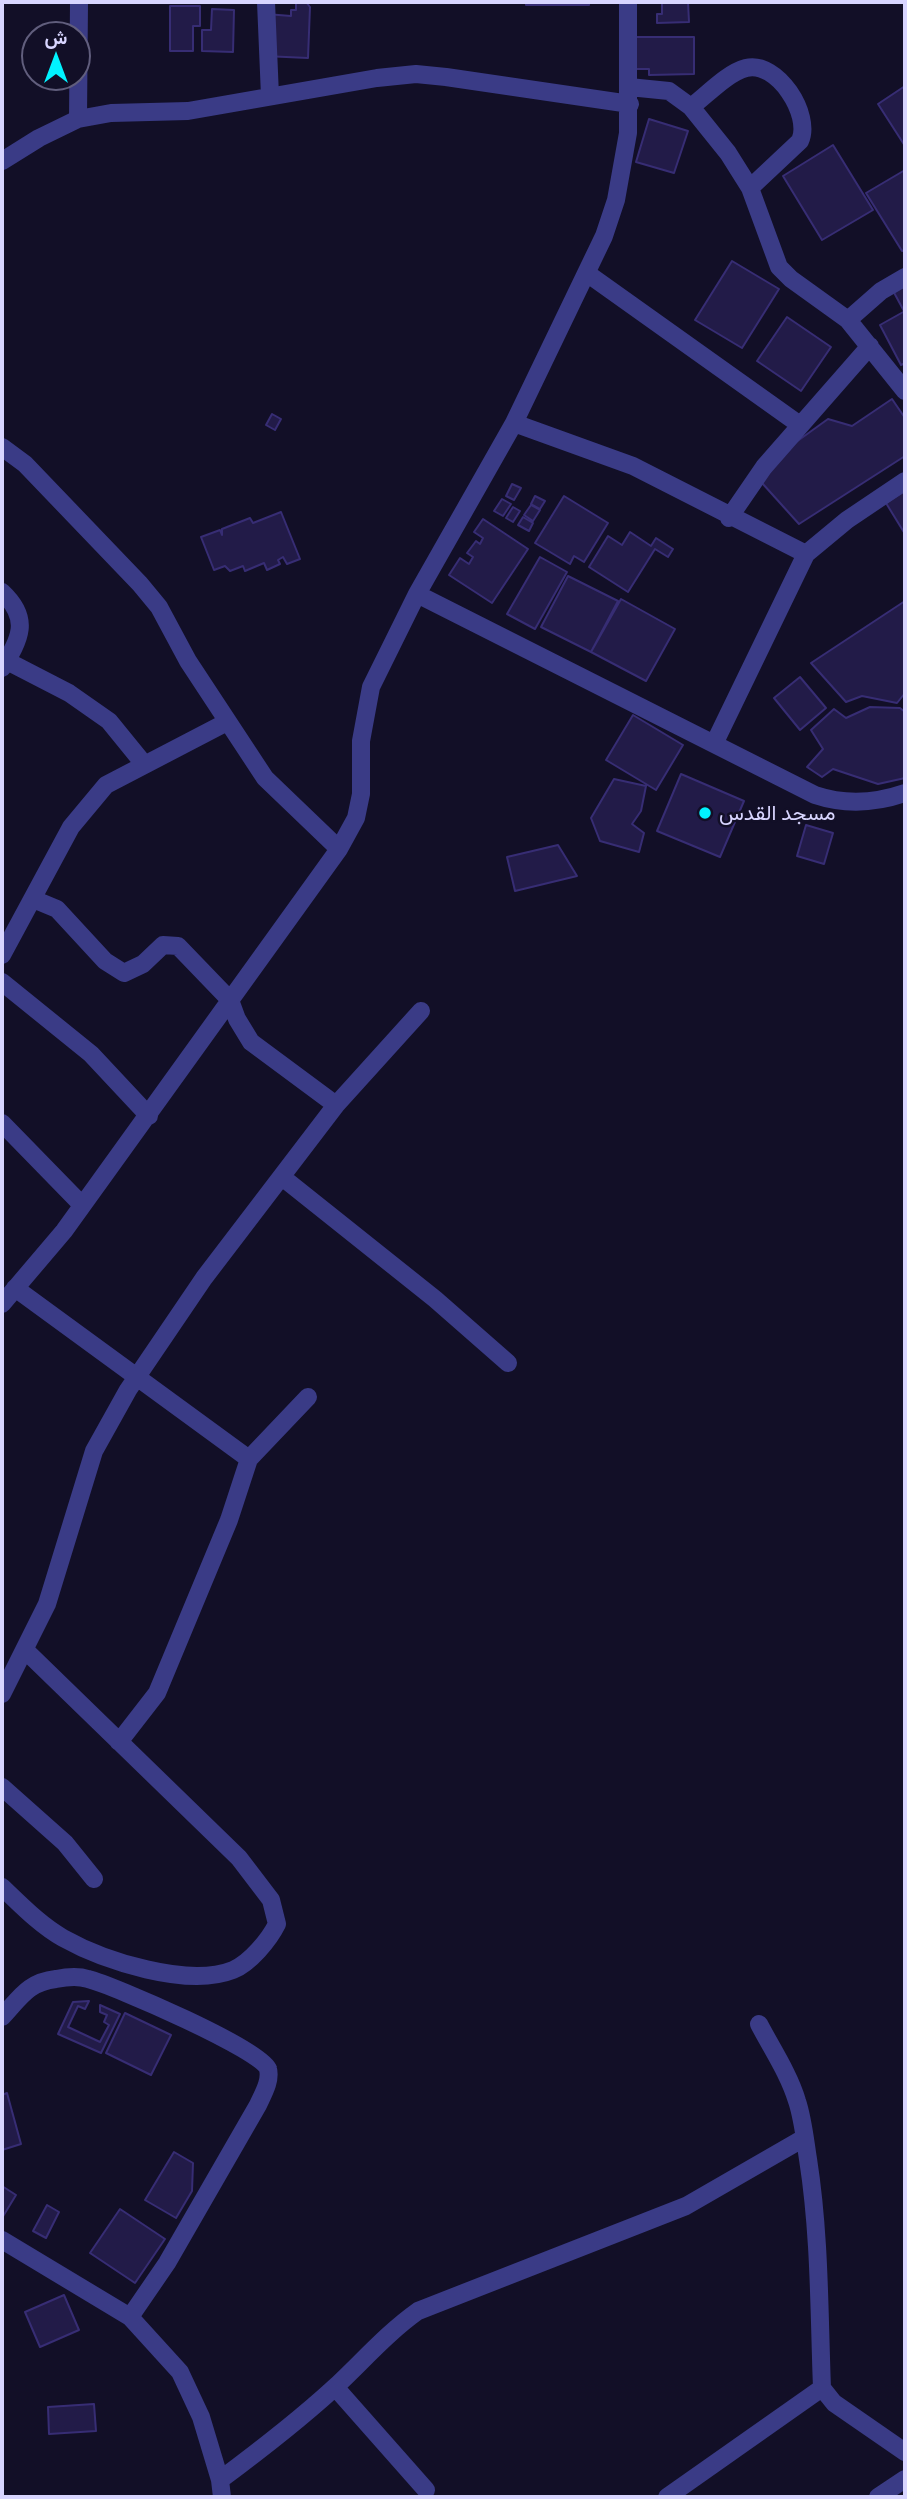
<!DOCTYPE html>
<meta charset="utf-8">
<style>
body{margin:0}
#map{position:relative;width:907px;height:2499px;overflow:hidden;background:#120f27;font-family:Ubuntu,Vazirmatn,sans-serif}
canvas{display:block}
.frame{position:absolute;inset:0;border:4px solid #d8d5ff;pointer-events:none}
.north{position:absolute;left:21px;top:21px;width:70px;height:70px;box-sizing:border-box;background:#120f27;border:2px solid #615e7d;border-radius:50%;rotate:0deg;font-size:19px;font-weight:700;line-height:28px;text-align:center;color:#d8d5ff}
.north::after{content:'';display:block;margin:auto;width:24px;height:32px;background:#01f2ff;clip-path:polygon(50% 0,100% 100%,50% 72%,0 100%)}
</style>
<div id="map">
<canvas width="907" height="2499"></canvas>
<div class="frame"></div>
<div class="north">ش</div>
</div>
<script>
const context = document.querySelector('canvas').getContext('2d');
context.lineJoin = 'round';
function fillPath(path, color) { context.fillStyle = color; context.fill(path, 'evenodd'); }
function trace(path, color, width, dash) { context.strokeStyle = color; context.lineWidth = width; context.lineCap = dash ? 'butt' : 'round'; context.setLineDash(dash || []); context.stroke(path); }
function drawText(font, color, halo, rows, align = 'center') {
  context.font = font + ' Ubuntu,Vazirmatn,sans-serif'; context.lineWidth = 5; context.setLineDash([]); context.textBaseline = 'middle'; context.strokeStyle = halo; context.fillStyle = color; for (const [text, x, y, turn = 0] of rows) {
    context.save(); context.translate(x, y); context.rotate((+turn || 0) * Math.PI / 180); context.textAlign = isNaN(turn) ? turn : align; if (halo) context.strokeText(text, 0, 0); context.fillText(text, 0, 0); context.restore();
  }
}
const building = new Path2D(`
 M296 2H306L310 7 308 58 264 56 266 14 291 16V10H296Z
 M526 2H589V5H526Z
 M662 2H688L689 22 657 23V14H662Z
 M170 6H200V26H193V51H170Z
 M212 9 234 10 233 52 202 51V30H211Z
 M635 37H694V74L649 75V69H636Z
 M905 86V146L878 104Z
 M649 119 688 131 674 173 636 162Z
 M833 145 873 210 822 240 783 176Z
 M905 170V250L902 251 866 193Z
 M732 261 779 289 742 348 695 320Z
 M905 280V313L891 287Z
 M905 311V363L901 365 880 325Z
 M787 317 831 347 801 391 757 361Z
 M892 399 905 418V456L799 524 753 473 828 419 852 426Z
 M272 414 281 419 275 430 266 425Z
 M512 484 521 488 514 500 506 496Z
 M905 491V534L886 503Z
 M535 496 545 501 540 509 531 504Z
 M564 496 608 523 584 562 574 556 570 564 535 543Z
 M502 499 511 504 503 516 494 511Z
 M531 505 540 510 533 521 524 515Z
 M513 507 520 511 513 522 506 518Z
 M281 512 300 559 287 564 283 557 278 560 280 564 267 570 264 563 245 571 243 566 230 571 225 566 214 570 201 537 220 530 222 535V529L250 518 253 523Z
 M523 517 533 523 529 531 518 525Z
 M483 519 528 549 492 603 449 575 460 558 469 564 473 557 467 553 476 541 480 544 483 538 474 532Z
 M630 532 651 546 656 538 673 549 668 557 655 549 628 592 589 567 608 536 622 545Z
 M540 557 567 572 535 629 507 614Z
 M568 576 618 601 591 652 541 627Z
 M621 599 675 629 646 681 591 652Z
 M905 601V693L897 703 862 696 846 702 811 663Z
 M800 677 826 708 800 730 774 698Z
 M870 707 900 708 905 712V778L878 784 833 769 822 777 807 767 823 749 811 730 834 709 846 718Z
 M633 715 683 745 656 790 606 760Z
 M681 774 744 801 720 857 657 831Z
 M614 779 646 786 641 811 632 824 644 833 639 852 600 841 591 818Z
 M806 825 833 833 824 864 797 856Z
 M558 845 577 876 515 891 507 857Z
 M89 2001 85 2009 78 2006 68 2027 100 2042 109 2025 104 2022 107 2015 100 2012V2005L120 2014 101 2053 58 2034 73 2002Z
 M125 2013 171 2035 151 2075 106 2053Z
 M7 2093 21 2144 2 2150V2095Z
 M174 2152 193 2163 192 2191 176 2218 145 2200Z
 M2 2186 16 2195 2 2218Z
 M47 2205 59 2212 46 2238 33 2231Z
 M120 2209 165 2239 135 2283 90 2253Z
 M64 2295 79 2330 40 2347 25 2312Z
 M94 2404 96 2431 49 2434 48 2407Z`);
const minor = new Path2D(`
 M266 2 270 96
 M629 87 669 91 691 107 728 153 750 188 779 267 791 279 848 320 905 391
 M691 107C707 95 727 73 746 68 777 60 812 115 800 141L750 188
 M78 119 79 2
 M2 161 39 138 78 119 111 113 188 111 377 78 416 74 446 77 630 104
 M588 274 800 425
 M848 320 881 291 905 277
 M514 423 633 466 806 554
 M2 447 25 464 140 584 159 607 188 661 265 778 339 849
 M729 518 764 467 870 346
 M2 592C31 619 20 639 2 668
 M417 594 815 795C845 805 876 803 905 793
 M7 661 69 693 109 721 144 764
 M714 744 806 554 847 520 905 481
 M33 899 57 909 105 961 124 973 143 964 163 945 178 946 230 1000 237 1019 251 1042 336 1105
 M2 955 71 827 106 785 227 722
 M2 982 91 1054 149 1116
 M2 1123 81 1204
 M282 1177 435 1299 508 1363
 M15 1288 249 1459
 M2 1304 64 1231 339 849 356 818 361 794V741L371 687 417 594 514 423 604 236 616 200 628 133V2
 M2 1694 47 1604 94 1451 128 1390 204 1278 336 1105 421 1011
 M119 1742 157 1693 229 1520 249 1459 308 1397
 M2 1787 65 1843 94 1879
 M2 1887C21 1905 40 1925 63 1938 104 1961 188 1988 233 1970 250 1963 269 1940 277 1924L271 1900 239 1858 26 1651
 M2 2017C20 1998 28 1982 56 1979 66 1977 79 1976 88 1979 113 1985 264 2051 268 2069 271 2081 263 2094 258 2105L167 2263 130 2317
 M759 2024C772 2049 789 2074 797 2101 803 2119 805 2140 808 2159 820 2236 819 2311 822 2388L834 2403 905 2452
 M2 2240 130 2317 180 2372 201 2417 220 2480 222 2497
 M335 2387 426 2490
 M220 2480C259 2451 298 2421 334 2388 362 2362 387 2333 418 2311L686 2206 804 2138
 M667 2497 822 2388
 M878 2497 905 2479`);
const markers = [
 [705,813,7,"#01f2ff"]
];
const poiNames = [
 ["مسجد القدس",719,813]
];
fillPath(building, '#221b48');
trace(building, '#372d74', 2);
trace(minor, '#3a3b86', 18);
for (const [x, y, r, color] of markers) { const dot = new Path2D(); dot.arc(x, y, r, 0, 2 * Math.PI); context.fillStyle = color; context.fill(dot); trace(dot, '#120f27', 2.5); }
drawText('21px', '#d8d5ff', '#120f27', poiNames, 'left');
</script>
